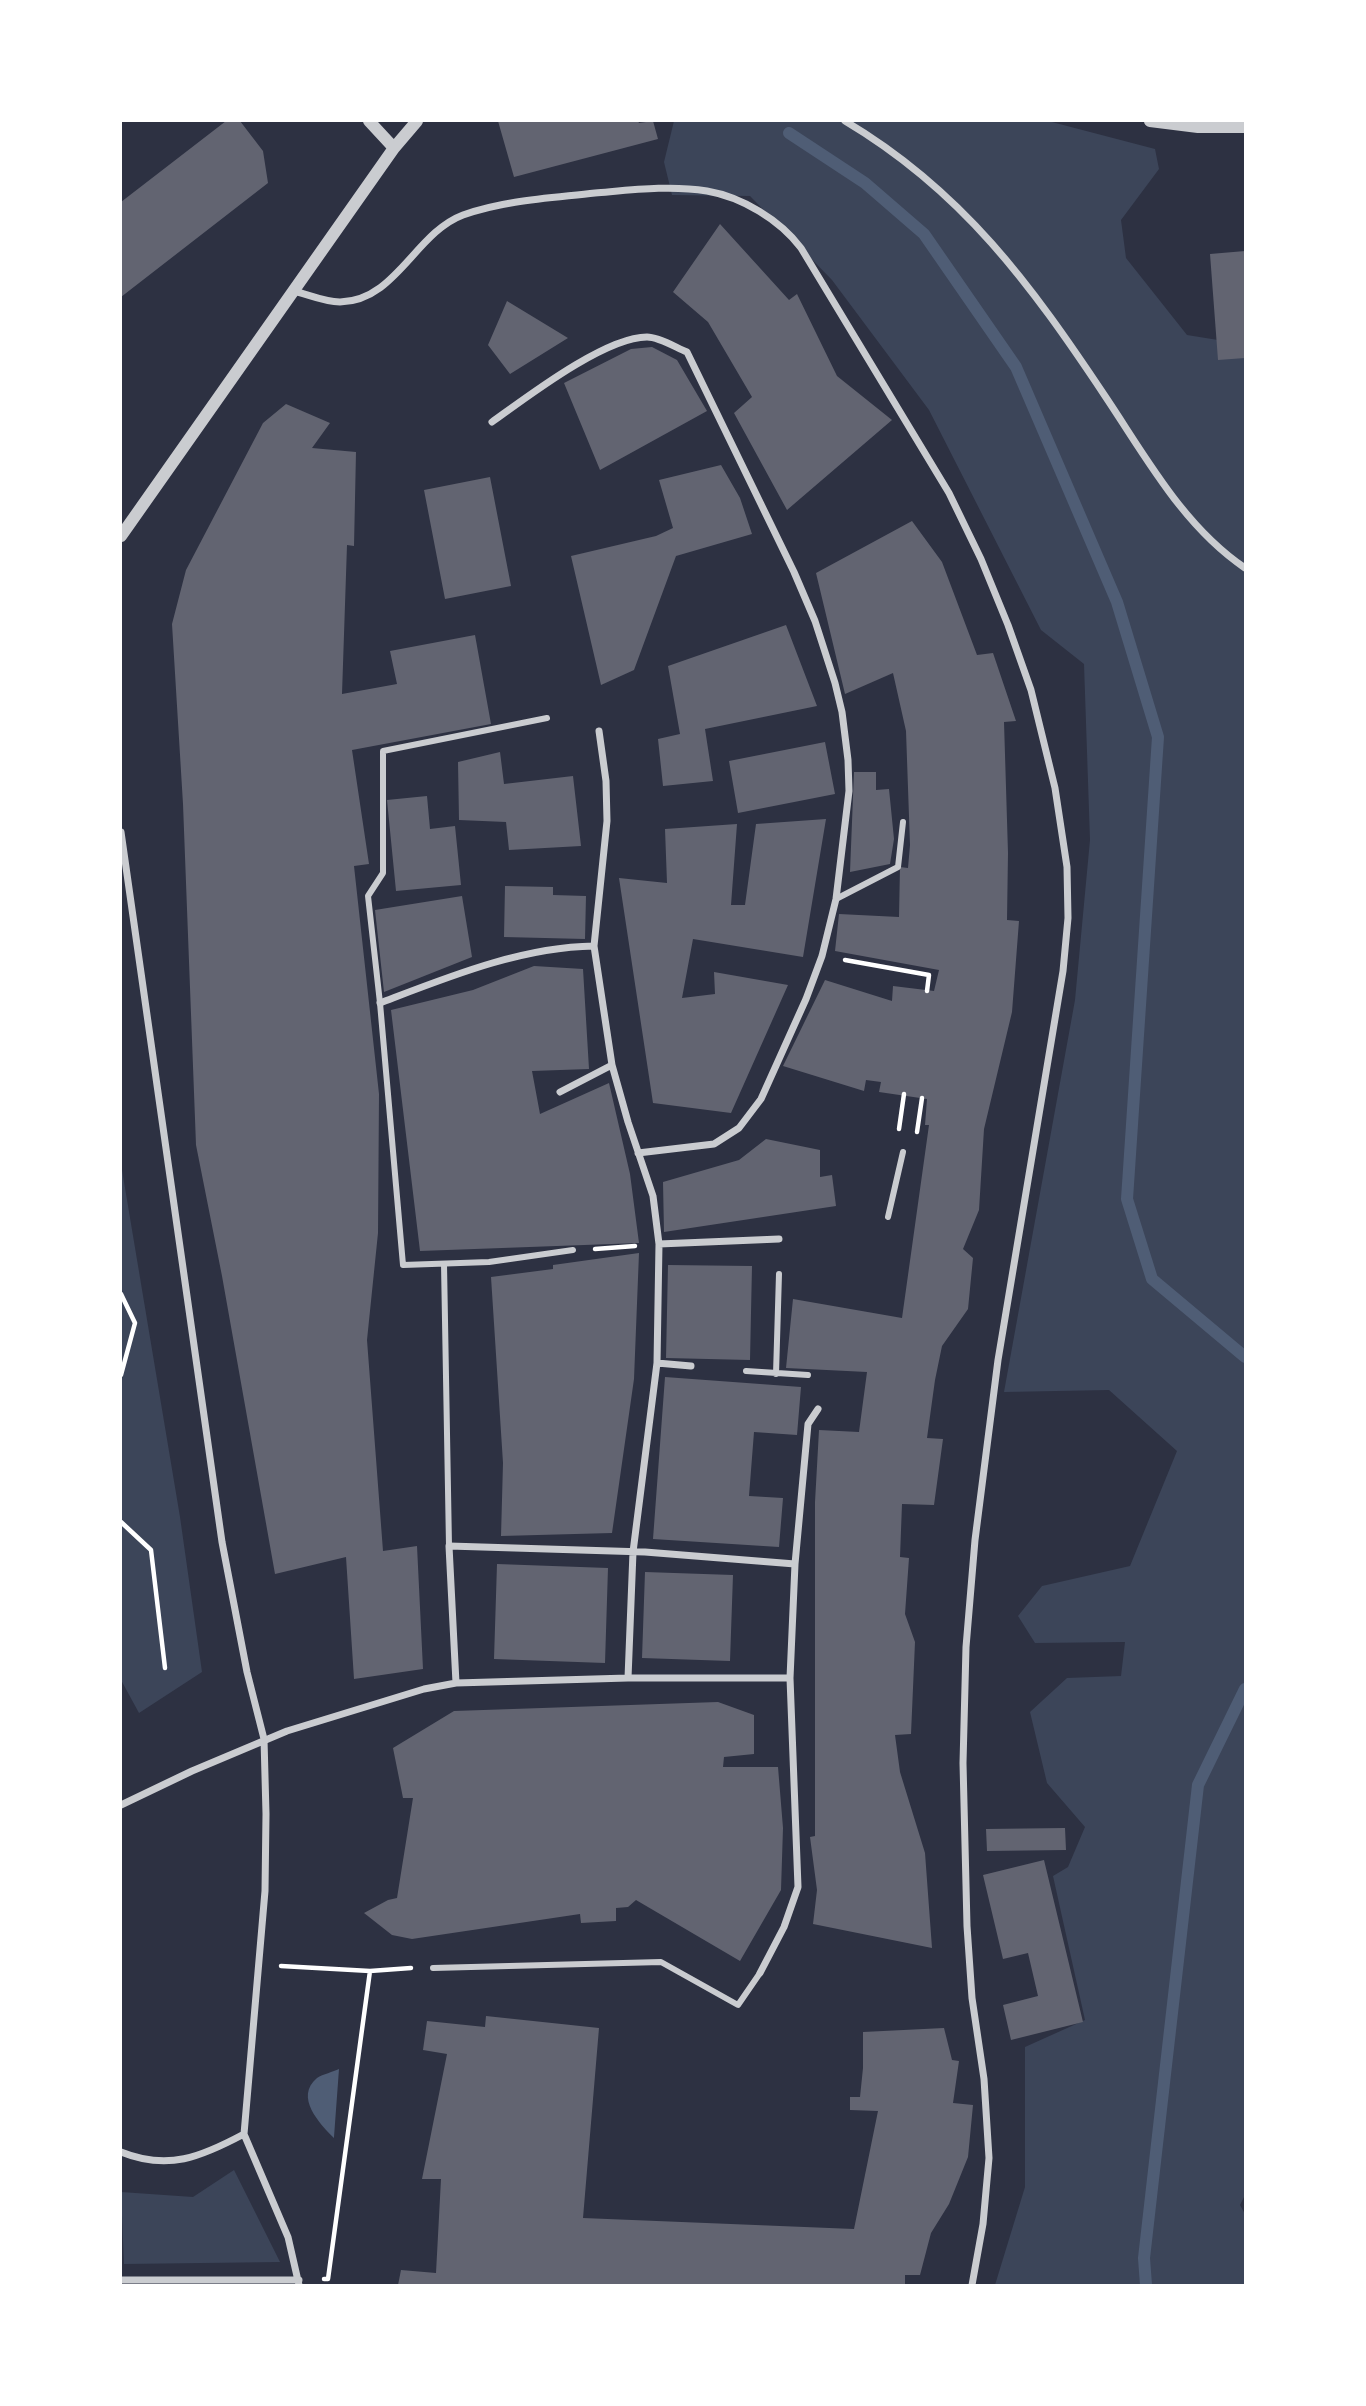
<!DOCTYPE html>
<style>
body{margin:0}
#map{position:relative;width:1366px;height:2406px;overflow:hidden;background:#2d3142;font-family:"Open Sans",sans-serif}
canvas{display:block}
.frame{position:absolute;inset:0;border:122px solid #fff;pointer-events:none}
</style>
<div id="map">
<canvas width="1366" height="2406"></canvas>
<div class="frame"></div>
</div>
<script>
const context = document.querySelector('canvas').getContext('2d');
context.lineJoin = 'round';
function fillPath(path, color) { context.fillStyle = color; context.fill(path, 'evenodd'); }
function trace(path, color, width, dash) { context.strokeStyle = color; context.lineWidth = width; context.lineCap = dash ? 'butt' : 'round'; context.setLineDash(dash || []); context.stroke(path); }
const green = new Path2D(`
 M674 121H1048L1155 149 1159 169 1121 220 1126 258 1187 335 1218 340 1245 357V2195L1240 2205 1245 2214V2285H995L1025 2187V2047L1085 2020 1053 1876 1068 1867 1085 1827 1047 1783 1030 1712 1067 1678 1121 1676 1125 1642 1035 1643 1018 1616 1042 1586 1130 1566 1177 1451 1109 1390 1004 1392 1075 1000 1090 840 1084 664 1041 630 929 410 832 280 750 196 672 195 664 162Z
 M121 1164 180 1517 202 1672 139 1713 121 1680Z
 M234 2170 280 2262 124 2264 121 2192 193 2197Z`);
const water = new Path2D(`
 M339 2069 334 2137V2138C320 2124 294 2097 317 2078 323 2074 333 2072 339 2069Z`);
const stream = new Path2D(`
 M789 133 865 183 924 234 1016 367 1117 602 1158 737 1127 1199 1152 1279 1245 1357
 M1146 2285 1144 2258 1198 1785 1245 1689`);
const building = new Path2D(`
 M226 121H240L263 151 268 183 121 297V202Z
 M498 121H638L639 123 653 121 658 139 514 177Z
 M720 224 789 300 797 294 837 376 892 420 787 510 734 413 752 397 708 322 673 292Z
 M1245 251V358L1218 360 1210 254Z
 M507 301 568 338 510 374 488 345Z
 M652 347 677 360 707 411 600 470 564 383 631 349Z
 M286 404 330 423 312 448 356 452 354 546 347 545 342 694 397 684 390 651 475 635 491 724 352 750 369 864 354 866 379 1094 378 1233 367 1340 383 1551 417 1546 423 1669 354 1679 346 1557 275 1574 222 1276 196 1145 183 804 172 624 186 570 263 423Z
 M721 465 740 498 752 534 676 556 634 670 601 685 571 556 656 536 673 528 659 480Z
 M490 477 511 586 445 599 424 490Z
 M912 521 942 562 977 655 993 653 1016 721 1004 722 1008 853 1007 920 1019 921 1012 1012 984 1129 979 1210 963 1249 973 1258 968 1309 942 1346 935 1380 927 1438 943 1439 934 1505 902 1504 900 1557 909 1558 905 1614 915 1642 911 1734 895 1735 900 1772 925 1853 932 1948 813 1924 817 1890 810 1837 815 1836V1502L819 1430 859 1432 867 1372 786 1368 793 1299 902 1318 929 1125H925L927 1099 879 1092 881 1082 866 1080 864 1091 783 1066 825 980 892 1001 893 986 934 991 939 970 835 951 839 914 899 917 900 867 908 868 910 845 906 731 893 673 845 694 816 573Z
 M786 625 817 706 705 729 713 781 663 786 658 739 680 734 668 666Z
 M825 742 835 794 738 813 729 761Z
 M500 752 504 784 573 776 581 846 509 850 506 822 459 820 458 762Z
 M854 772H876V790L889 789 894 839 890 864 850 872Z
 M427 796 430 829 455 826 461 885 396 891 387 800Z
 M826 819 803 957 693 939 682 998 715 994 714 972 788 985 731 1113 653 1103 619 878 667 883 665 829 737 824 731 905H745L756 824Z
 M505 886 553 887V895L586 896 585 939 504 937Z
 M462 896 472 957 384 992 375 910Z
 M534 966 583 969 589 1069 532 1071 540 1114 609 1083 630 1174 639 1243 420 1251 391 1010 473 990Z
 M766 1139 820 1150V1177L832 1175 836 1206 664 1232 663 1182 739 1160Z
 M639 1253 634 1379 612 1533 501 1536 503 1463 491 1277 553 1269V1265Z
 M668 1265 752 1266 750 1360 666 1358Z
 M665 1377 801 1387 797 1435 754 1432 749 1496 783 1498 779 1547 653 1539Z
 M497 1564 608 1568 605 1663 494 1659Z
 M645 1572 733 1575 730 1661 642 1658Z
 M718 1702 754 1715V1754L724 1757 723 1767H778L783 1828 781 1890 740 1961 636 1900 628 1907 616 1908V1921L581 1923 580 1914 412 1939 392 1935 364 1913 388 1900 397 1898 413 1798H403L393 1748 454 1711Z
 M1065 1828 1066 1850 987 1851 986 1829Z
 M1044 1860 1083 2022 1011 2040 1003 2005 1038 1996 1028 1953 1003 1959 983 1875Z
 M486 2016 599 2028 583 2218 854 2229 878 2111 850 2110V2097H860L863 2068V2032L944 2028 952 2060 959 2061 953 2103 973 2105 968 2157 949 2204 931 2233 920 2275H905V2285H398L401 2270 436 2273 441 2179H422L447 2054 423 2050 427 2021 485 2027Z`);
const path = new Path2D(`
 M845 960 929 975 927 991
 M899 1129 904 1094
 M917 1132 922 1098
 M595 1249 635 1246
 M121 1294 135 1323 121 1375
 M121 1522 151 1550 165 1668
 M281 1966 370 1971 328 2279H324
 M370 1971 411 1968`);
const pedestrian = new Path2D(`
 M547 718 383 751V873L368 896 380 1003 403 1265 489 1262 573 1250
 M836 899 898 867 903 822
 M888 1217 903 1152
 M444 1264 449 1546
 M746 1371 808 1375
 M776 1374 779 1274
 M433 1968 661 1962 738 2005 760 1973`);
const minor = new Path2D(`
 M845 121C963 191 1031 285 1105 396 1146 457 1183 526 1245 568
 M294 291C309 295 325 302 340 302 396 301 415 233 463 215 505 200 552 198 595 193 631 190 670 185 707 191 742 197 780 220 801 248L949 493 981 559 1008 625 1031 690 1055 788 1067 867 1068 918 1063 971 998 1360 975 1540 966 1647 963 1763 967 1926 972 1998 984 2079 989 2158 983 2224 972 2285
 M492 422C527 397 605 337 647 337 659 337 675 347 687 352L794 572 815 621 835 683 842 712 848 760 849 791 836 899 822 956 806 999 761 1099 739 1128 714 1144 638 1153
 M599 731 606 781 607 821 594 946 612 1065 628 1122 653 1196 659 1244 657 1363 633 1552 628 1678
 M121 832 222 1542 247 1672 264 1739 266 1814 265 1891 244 2134 288 2237 299 2285
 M380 1003C448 977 521 947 594 946
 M560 1092 612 1065
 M659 1244 779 1239
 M657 1363 691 1366
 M456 1683 449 1546 645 1552 795 1564
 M121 1805 192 1771 287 1731 424 1689 456 1683 628 1678H790
 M760 1973 784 1927 798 1887 790 1678 795 1564 808 1424 818 1409
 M121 2152C168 2171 201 2157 244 2134
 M121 2280H299`);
const tertiary = new Path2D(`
 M369 121 394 148
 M1150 121 1198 127H1245
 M121 536 394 148 417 121`);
fillPath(green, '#3c4559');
fillPath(water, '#4f5d75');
trace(stream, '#4f5d75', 12);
fillPath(building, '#626471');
trace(path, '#fff', 4.5);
trace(pedestrian, '#caccd0', 6);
trace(minor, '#caccd0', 7);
trace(tertiary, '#caccd0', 12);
</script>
